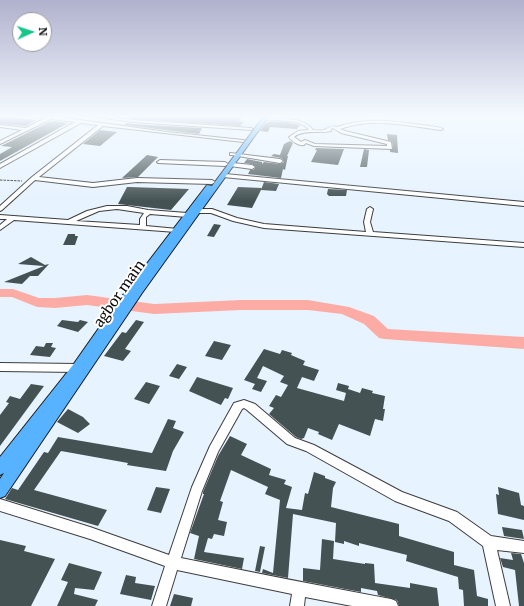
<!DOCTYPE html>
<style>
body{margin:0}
#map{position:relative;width:524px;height:606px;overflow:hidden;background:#e7f3ff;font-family:Merriweather,serif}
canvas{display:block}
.north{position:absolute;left:12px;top:12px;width:40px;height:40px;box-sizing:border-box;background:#fff;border:1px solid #9d9d9d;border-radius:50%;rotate:87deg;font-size:11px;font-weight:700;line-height:16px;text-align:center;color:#0a0a0a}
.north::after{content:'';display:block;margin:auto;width:14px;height:18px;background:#15c78a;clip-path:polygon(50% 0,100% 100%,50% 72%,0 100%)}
</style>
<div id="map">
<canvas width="524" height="606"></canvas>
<div class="north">N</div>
</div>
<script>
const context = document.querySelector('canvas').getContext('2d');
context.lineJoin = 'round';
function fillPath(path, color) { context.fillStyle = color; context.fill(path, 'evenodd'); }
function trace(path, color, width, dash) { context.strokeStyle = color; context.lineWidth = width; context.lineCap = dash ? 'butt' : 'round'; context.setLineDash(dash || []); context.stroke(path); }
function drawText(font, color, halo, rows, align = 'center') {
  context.font = font + ' Merriweather,serif'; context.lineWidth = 4; context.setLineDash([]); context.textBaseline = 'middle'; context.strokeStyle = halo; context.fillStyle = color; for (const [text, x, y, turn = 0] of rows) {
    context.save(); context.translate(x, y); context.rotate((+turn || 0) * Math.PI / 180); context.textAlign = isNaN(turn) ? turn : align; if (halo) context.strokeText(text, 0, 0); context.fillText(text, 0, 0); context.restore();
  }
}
const river = new Path2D(`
 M0 289H13L39 298H55L87 295 154 304 241 300H308L349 307 374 316 388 329 524 337V349L384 339 379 338 364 324 342 314 308 310H241L154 314 87 305 55 308 37 307 12 297H0Z`);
const building = new Path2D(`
 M0 116 28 119 37 120 26 126 0 124Z
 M128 116H243L239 121 244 122 240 126 134 119 128 118Z
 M55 121 68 123 0 161V154L12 147 1 146 49 122Z
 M269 122H288L300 125 297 129 270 127 268 132 260 131 266 123Z
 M127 123 134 124 202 128 199 134 124 125Z
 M100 130 117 132 100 146 83 144Z
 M387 134 397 135 398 153 390 152V150L393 149 392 142 388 140Z
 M290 141 293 143 287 156H288L285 170 283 169 281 178 248 174 250 170H253L256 167 252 164 244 163 247 159 262 162V164L264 162 280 164 284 162V161L281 158 271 156 274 154 280 155 284 144Z
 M316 148 344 149 338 165 311 162 317 150H315Z
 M364 149 369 150 367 167H360Z
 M147 155 158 157 138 177 122 178Z
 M264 182 279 184 276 191 261 190Z
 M127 187H129L189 189 171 210 118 204Z
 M238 187 262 188 252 208 227 205Z
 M328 189 347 190 346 196H329L327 194Z
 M214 224 221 225 214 237 207 236Z
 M68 234H75V236H78L75 245H63Z
 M31 257 45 265 49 264 38 276H30L22 284 4 282 44 266 18 264Z
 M62 320 78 322 80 320 88 322 78 332 57 326Z
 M136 320 144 322 125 349 131 351 123 361 104 356 122 332 126 333Z
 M214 341 231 345 222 360 205 356Z
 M46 343H53L51 347 56 348 50 357 30 355 36 346 44 347Z
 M264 349 280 354 282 350 292 353 291 355 305 361 303 365 319 370 314 381 302 377 297 388 344 401 346 393 336 390 338 383 349 386 348 389 360 393 362 388 373 391 372 393 385 396 383 409H385L383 421 375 419 370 436 339 424 332 440 318 434 319 432 308 428 304 438 301 439 296 437 269 414 274 408 269 406 276 395 281 397 288 385 280 382 284 376 263 366 257 378 267 381 261 392 252 389 255 384 244 380Z
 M177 364 187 367 179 379 169 376Z
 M197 377 233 388 228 399 225 398 221 405 189 391Z
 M146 382 160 386 149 404 134 399Z
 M31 384 44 386 0 446V415L9 403 6 402 10 396 20 399Z
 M68 409 83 417 90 424 78 433 57 422Z
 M168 419 176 421 173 428 184 432 173 451 166 471 127 465 128 463 61 451 34 490 107 510 98 526 5 499 12 488 18 490 44 452 48 453 58 437 152 453Z
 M230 436 247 444 241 455 271 469 269 475 286 480 284 484 292 487 286 508 302 510 305 493 308 494 314 472 325 476V478L336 482 333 488 331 507 399 524V536L454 552V565L474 570 477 596 488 599V606H464L463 590 459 589 458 577 406 561 407 555 359 543V546L344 541V544L335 542 336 523 293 514 288 578 262 573 263 569 273 573 280 500 265 494 268 487 231 470 220 501 223 502 218 520 227 522 224 536 214 534 212 539 208 538 204 552 244 558 242 569 194 559 199 536 190 533 204 494H203V492L218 456Z
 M156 487 170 489 161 513 147 510Z
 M498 487 519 493 521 505 524 506V520L498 514 496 494 499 495Z
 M502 527 522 530 524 539 504 536Z
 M322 539 334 541 333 559 365 564V563L374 564 375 583 410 588V583L437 588 439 606H399L397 600 378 595 377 591 361 588V592L303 581V568L320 570Z
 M0 540 26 546 24 551 55 559 31 606H0Z
 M260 546 265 547 260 572 255 571Z
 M511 553 521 554 524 563V606H519L515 570 503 567 500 558 513 560Z
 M69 563 102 572 94 590 75 588 74 594 98 600 95 606H57L68 582 61 580Z
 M126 575 136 577 135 583 155 586 151 600 120 594Z
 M174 594 193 598 191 606H170Z`);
const path = new Path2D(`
 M0 180 22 181`);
const minor = new Path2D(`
 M37 116H51L167 132 243 140 245 141 243 142 103 126 39 177 93 183 137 178 212 180 215 182 212 184 137 182 93 187 35 180 2 210 0 211V206L32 177 98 125 81 123 0 168V164L75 122 51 119 0 144V141L22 130 0 127V125L26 128 45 118Z
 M89 116H105L134 120 251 128 253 129 251 130 134 122Z
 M265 118C282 119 302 116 313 130 316 130 321 131 324 130 329 128 331 125 337 127 365 117 394 121 422 125 429 126 438 126 443 129L441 130C408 126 373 117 340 129L345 131 391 142 392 149 314 146 306 143 304 145C298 146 292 141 289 137L298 131 309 130C299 117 278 122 264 120L263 119ZM333 128 341 133 387 144V146L315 144 305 140 301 142 294 137C304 129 319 134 331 131V129Z
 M230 153 280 159 283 161 280 163 232 155H230Z
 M160 160 225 162 228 164 225 166 158 163 157 162Z
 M232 163 252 165 255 167 252 169 230 166 229 165Z
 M225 174 524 202V206L223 177V175Z
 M107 206H127L148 210 187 213 190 215 187 217 150 214 146 217V226L178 229V231L176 232 14 220 0 230V225L7 219H0V215L68 220 87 211ZM117 209 144 213 140 219V225L76 221 99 211Z
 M370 207 373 209 370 222 373 232 524 243V247L264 228 233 221 211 213H199L196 211 199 209H212L237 218 264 224 366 232 364 222 367 209Z
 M0 363 77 364 80 365 82 368 80 371 77 372 0 371Z
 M244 400 255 404 295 438 314 445 402 492 457 512 491 536 524 541V553L497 550 510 606H496L483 546 449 521 395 501 306 451 287 444 247 410 244 408 242 409 218 452 202 491 181 558C251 572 320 586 391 599L396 601 398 606H352L305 597 304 606H290L292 594 177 570 166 606H152L165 566 90 539 0 511V499L90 527 169 555 192 487 210 446 234 403Z`);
const major = new Path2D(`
 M264 116H269L142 293 5 496 0 498V479L4 473 0 475V457L73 365 113 308 207 185 212 186Z`);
const streetNames = [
 ["agbor main",120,294,-55]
];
fillPath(river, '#fdaca5');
fillPath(building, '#455254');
trace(minor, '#3d3d3d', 2);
trace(major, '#1b1b1b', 2);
trace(path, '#2c2c2c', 1, [2.5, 1]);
fillPath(minor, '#fff');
fillPath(major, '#57b2ff');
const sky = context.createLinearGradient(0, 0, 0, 201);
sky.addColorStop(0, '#b0b1cd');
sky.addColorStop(0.58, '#f4faff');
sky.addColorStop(1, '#f4faff00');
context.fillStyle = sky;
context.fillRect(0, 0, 524, 201);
drawText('14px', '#0a0a0a', '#fff', streetNames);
</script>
